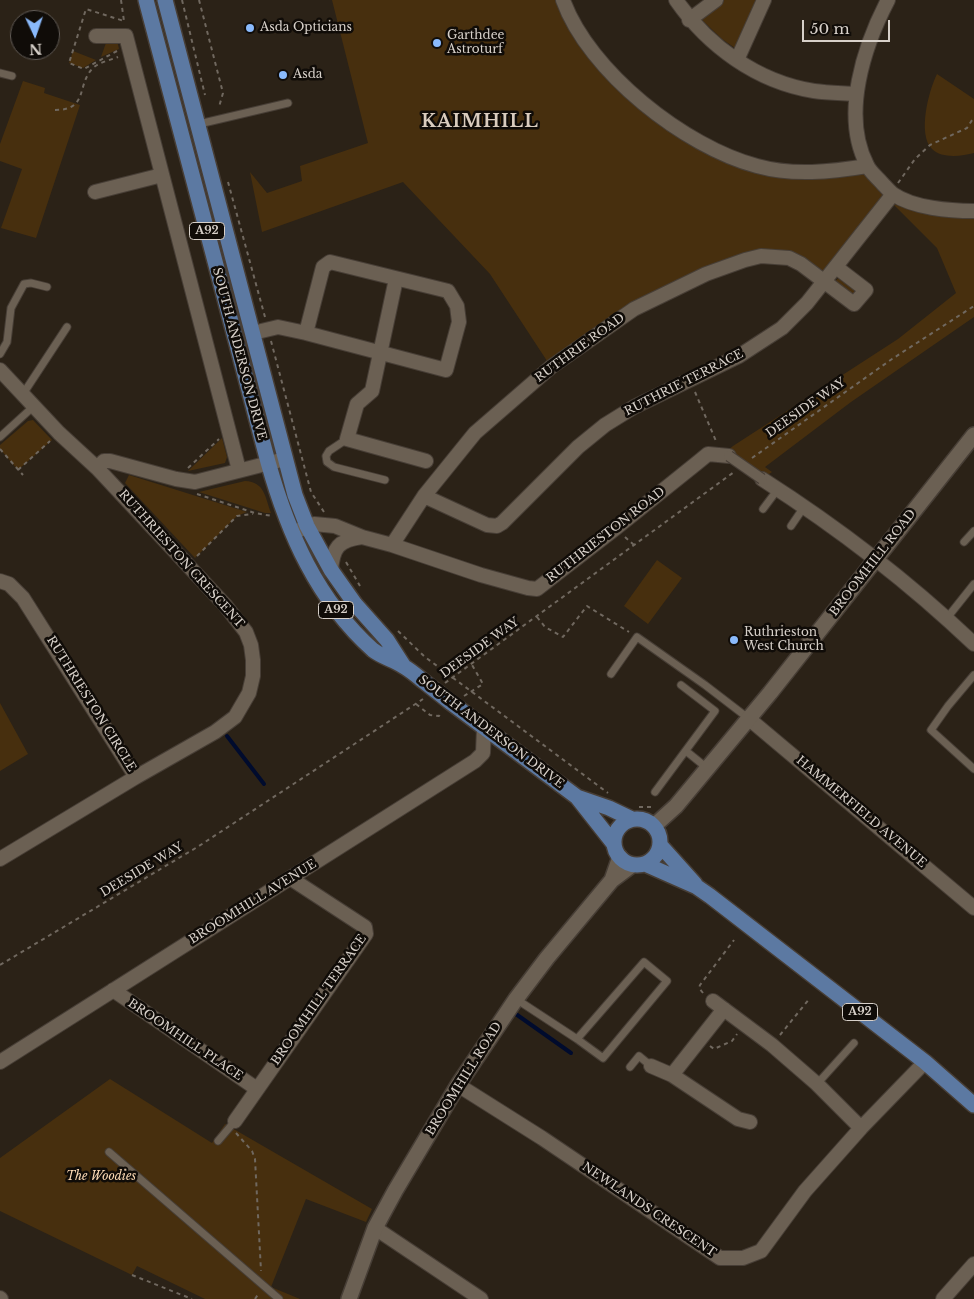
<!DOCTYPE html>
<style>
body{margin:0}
#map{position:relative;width:974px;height:1299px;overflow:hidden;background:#2b2217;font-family:"Libre Baskerville",serif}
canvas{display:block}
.north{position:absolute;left:10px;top:10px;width:50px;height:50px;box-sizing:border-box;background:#100c08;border:1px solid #605a55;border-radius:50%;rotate:177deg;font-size:14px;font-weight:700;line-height:20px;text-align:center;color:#d7d0c9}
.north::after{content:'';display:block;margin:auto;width:18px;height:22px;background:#8abafc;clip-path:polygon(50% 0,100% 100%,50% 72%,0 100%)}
.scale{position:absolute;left:802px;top:20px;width:88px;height:22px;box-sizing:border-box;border:2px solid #d7d0c9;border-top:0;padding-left:6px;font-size:15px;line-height:18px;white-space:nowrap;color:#d7d0c9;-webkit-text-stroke:4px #100c08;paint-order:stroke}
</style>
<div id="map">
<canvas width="974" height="1299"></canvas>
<div class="north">N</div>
<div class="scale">50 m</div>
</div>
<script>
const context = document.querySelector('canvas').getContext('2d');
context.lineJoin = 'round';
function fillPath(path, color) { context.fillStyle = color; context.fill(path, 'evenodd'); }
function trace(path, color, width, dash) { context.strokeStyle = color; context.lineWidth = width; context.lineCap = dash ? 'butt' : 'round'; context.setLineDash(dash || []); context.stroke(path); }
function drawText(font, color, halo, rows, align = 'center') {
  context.font = font + ' "Libre Baskerville",serif'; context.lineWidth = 5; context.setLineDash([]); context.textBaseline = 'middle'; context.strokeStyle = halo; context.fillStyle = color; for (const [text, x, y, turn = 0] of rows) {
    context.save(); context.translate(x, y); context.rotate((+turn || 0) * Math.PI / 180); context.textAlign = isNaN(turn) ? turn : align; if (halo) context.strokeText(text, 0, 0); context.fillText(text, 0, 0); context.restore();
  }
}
const green = new Path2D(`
 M332 0H563L567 10 648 108 758 166H867L893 194 824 281 775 256 706 274 551 367 490 274 403 182 262 232 250 172 267 193 302 181 300 166 368 143Z
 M720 0H761L737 47 735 48 722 39 700 18Z
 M107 40H117L119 49 101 57Z
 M73 51 96 60 83 68 69 63Z
 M937 74 974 99V153C962 156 942 159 932 149 917 134 929 90 937 74Z
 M23 81 45 88 44 93 80 105 36 238 1 228 22 169 0 161V144Z
 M893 204 947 217H974V317L851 402 765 467 772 472 762 479 722 455 733 446 898 339 956 293 937 248Z
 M840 276 855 288 854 293 851 295 833 284Z
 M33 420 52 440 18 470 0 449V445L28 421Z
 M222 438 227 457 225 463 188 471Z
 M129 475 247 512 237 516 195 558 125 483Z
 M245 481C265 482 265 497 271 513H265L199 492Z
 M657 560 682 578 648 624 624 606Z
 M0 703 28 754 0 771Z
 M110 1079 212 1143 225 1124 372 1209 366 1222 306 1199 271 1287 300 1299H205L137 1266 132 1275 0 1211V1158Z`);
const stream = new Path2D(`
 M227 736 264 784
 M513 1012 571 1053`);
const path = new Path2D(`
 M121 0 124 21
 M182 0 205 95
 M199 0 223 93 219 107
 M117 51 84 69 69 63 86 9 124 21
 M55 110C89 110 76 85 93 68 99 62 111 60 118 57
 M228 182 265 317
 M898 183 915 159 930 145 967 128 974 117
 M271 341 311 492 324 512
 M695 392 716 441
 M0 449 23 475
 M752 458 892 359 974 306
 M188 468 219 439
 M18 470 50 441
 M197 494 255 513 272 516
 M625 537 634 545
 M197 556 237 516 253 514
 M346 562 360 586
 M537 617 545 627 563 637 587 606 629 632
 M398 631 425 657 608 793
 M445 683 734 472
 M464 696 483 684 472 665
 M416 704 430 715 439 716 441 713
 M639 807H654
 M0 965 199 846 423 699
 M703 993 699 988 700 985 734 940
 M780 1035 810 998
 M710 1046 714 1049 732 1041 737 1034
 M236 1133 252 1151 255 1159 261 1271
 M132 1275 192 1299
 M255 1299 259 1293`);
const service = new Path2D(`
 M0 73 12 76
 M199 124 288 103
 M0 354 7 342 11 308 24 284 31 283 47 287
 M23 394 67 327
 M0 437 34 406
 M347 439 329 451 326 456 327 462 334 467 385 480
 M763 509 778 489
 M791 526 804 507
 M964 542 974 531
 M947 618 974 584
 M611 674 637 637 705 685 748 718
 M974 675 948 706 931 730 974 769
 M686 751 707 768
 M655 792 715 711 681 685
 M516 999 577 1039 603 1058 667 981 644 962 577 1039
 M630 1067 639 1056 651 1066
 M817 1084 854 1043
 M218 1141 235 1121
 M109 1152 279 1299`);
const minor = new Path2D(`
 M563 0C589 72 685 147 757 166 793 176 831 172 867 166
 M676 0C708 46 757 82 814 91 828 93 842 93 856 94
 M888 0C864 46 841 115 867 165 870 172 877 177 882 183 885 186 889 191 893 194 913 208 950 211 974 211
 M689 20 716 0
 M96 36H126L239 470
 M737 60 764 0
 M95 192 162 175
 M396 279 372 391 357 404 347 439 426 461
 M253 333 278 327 306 333 446 370 459 322 457 306 448 291 330 262 323 267 306 333
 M0 370 59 433 97 468 104 461H110L176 479 195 482 285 459
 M97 468 225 605 246 632 251 645 253 660V676L249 693 235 717 215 732 136 777
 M762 479C837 527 909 582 974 644
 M424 496 487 525 497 526 502 523 578 447 605 425 634 407 739 356 782 328 807 303 893 194
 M297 531 314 524 335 526 362 537 392 545 481 575 528 588 537 589 616 528 697 463 708 454 729 456
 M392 545 424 496 475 433 551 367 634 309 706 274 745 260 761 256 789 258 801 264 854 304 866 290 836 267
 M331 570C333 548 338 540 362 537
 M0 581 9 584 23 598 136 777 0 859
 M748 718 974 908
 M113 990 257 1089
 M713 1001 772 1045 817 1084 861 1128
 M0 1062 475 761 483 753 484 728
 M651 1066 672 1075 738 1119 750 1122
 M672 1075 724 1009
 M458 1085 542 1138 720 1258H743L761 1251 805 1191 861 1128 925 1062
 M235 1121 366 934 365 927 290 878
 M375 1228 481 1299
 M0 1298 1 1299
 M943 1299 974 1264`);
const tertiary = new Path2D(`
 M654 826 676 806 770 693 974 435
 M612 880 620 857
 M349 1299 375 1228 395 1191 458 1085 516 999 547 958 612 880 632 865`);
const primary = new Path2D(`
 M146 0 268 462C288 533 317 600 373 650 382 657 394 660 403 666 410 670 416 675 422 680
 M165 0 295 495 307 526 331 570 355 604 387 640 403 665
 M450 702 577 797 614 844
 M577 797 609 808 632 819
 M614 842a23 23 0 1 1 46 0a23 23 0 1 1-46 0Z
 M660 845 695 884
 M645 864 697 887 710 896 925 1062 974 1105`);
const pedestrianBridge = new Path2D(`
 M729 456 762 479`);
const primaryBridge = new Path2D(`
 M422 680 450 702`);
const markers = [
 [250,28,5,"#8abafc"],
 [437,43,5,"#8abafc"],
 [283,75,5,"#8abafc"],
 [734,640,5,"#8abafc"]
];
const shields = [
 [207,231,35],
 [336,610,35],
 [860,1012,35]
];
const shieldNames = [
 ["A92",207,231],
 ["A92",336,610],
 ["A92",860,1012]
];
const poiNames = [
 ["Asda Opticians",260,28],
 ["Garthdee",447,36],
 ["Astroturf",447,50],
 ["Asda",293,75],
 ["Ruthrieston",744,633],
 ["West Church",744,647]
];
const streetNames = [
 ["RUTHRIE ROAD",580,348,-36],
 ["SOUTH ANDERSON DRIVE",239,354,75],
 ["RUTHRIE TERRACE",684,383,-27],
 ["DEESIDE WAY",806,408,-35],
 ["RUTHRIESTON ROAD",606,535,-38],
 ["RUTHRIESTON CRESCENT",181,559,48],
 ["BROOMHILL ROAD",873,563,-52],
 ["DEESIDE WAY",480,648,-36],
 ["RUTHRIESTON CIRCLE",91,704,58],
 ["SOUTH ANDERSON DRIVE",491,732,37],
 ["HAMMERFIELD AVENUE",861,812,40],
 ["DEESIDE WAY",142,870,-31],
 ["BROOMHILL AVENUE",253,902,-32],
 ["BROOMHILL TERRACE",319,1000,-55],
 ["BROOMHILL PLACE",185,1040,34],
 ["BROOMHILL ROAD",464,1079,-58],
 ["NEWLANDS CRESCENT",649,1210,34]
];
const parkNames = [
 ["The Woodies",101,1177]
];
const districtNames = [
 ["KAIMHILL",480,122]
];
fillPath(green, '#472f0e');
trace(stream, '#000b2d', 4);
trace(service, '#473e36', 9);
trace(minor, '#473e36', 16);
trace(tertiary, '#473e36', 18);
trace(primary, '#473e36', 18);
trace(path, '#70685f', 2, [4, 4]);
trace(service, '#6b6053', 7);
trace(minor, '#6b6053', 14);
trace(tertiary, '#6b6053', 15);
trace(primary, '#5c79a2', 15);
trace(pedestrianBridge, '#473e36', 12, []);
trace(primaryBridge, '#473e36', 18, []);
trace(pedestrianBridge, '#6b6053', 10);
trace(primaryBridge, '#5c79a2', 15);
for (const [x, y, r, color] of markers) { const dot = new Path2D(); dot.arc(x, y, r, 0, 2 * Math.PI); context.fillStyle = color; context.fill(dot); trace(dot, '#100c08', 2); }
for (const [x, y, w] of shields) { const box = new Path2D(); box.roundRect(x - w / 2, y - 8.5, w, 17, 4); context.fillStyle = '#100c08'; context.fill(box); trace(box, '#d7d0c9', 1); }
drawText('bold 11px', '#d7d0c9', null, shieldNames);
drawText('12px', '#d7d0c9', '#100c08', poiNames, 'left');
drawText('12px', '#d7d0c9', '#100c08', streetNames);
drawText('italic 12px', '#fbd9b4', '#100c08', parkNames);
context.letterSpacing = '1px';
drawText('bold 18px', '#d9ccbe', '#100c08', districtNames);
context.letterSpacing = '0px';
</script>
